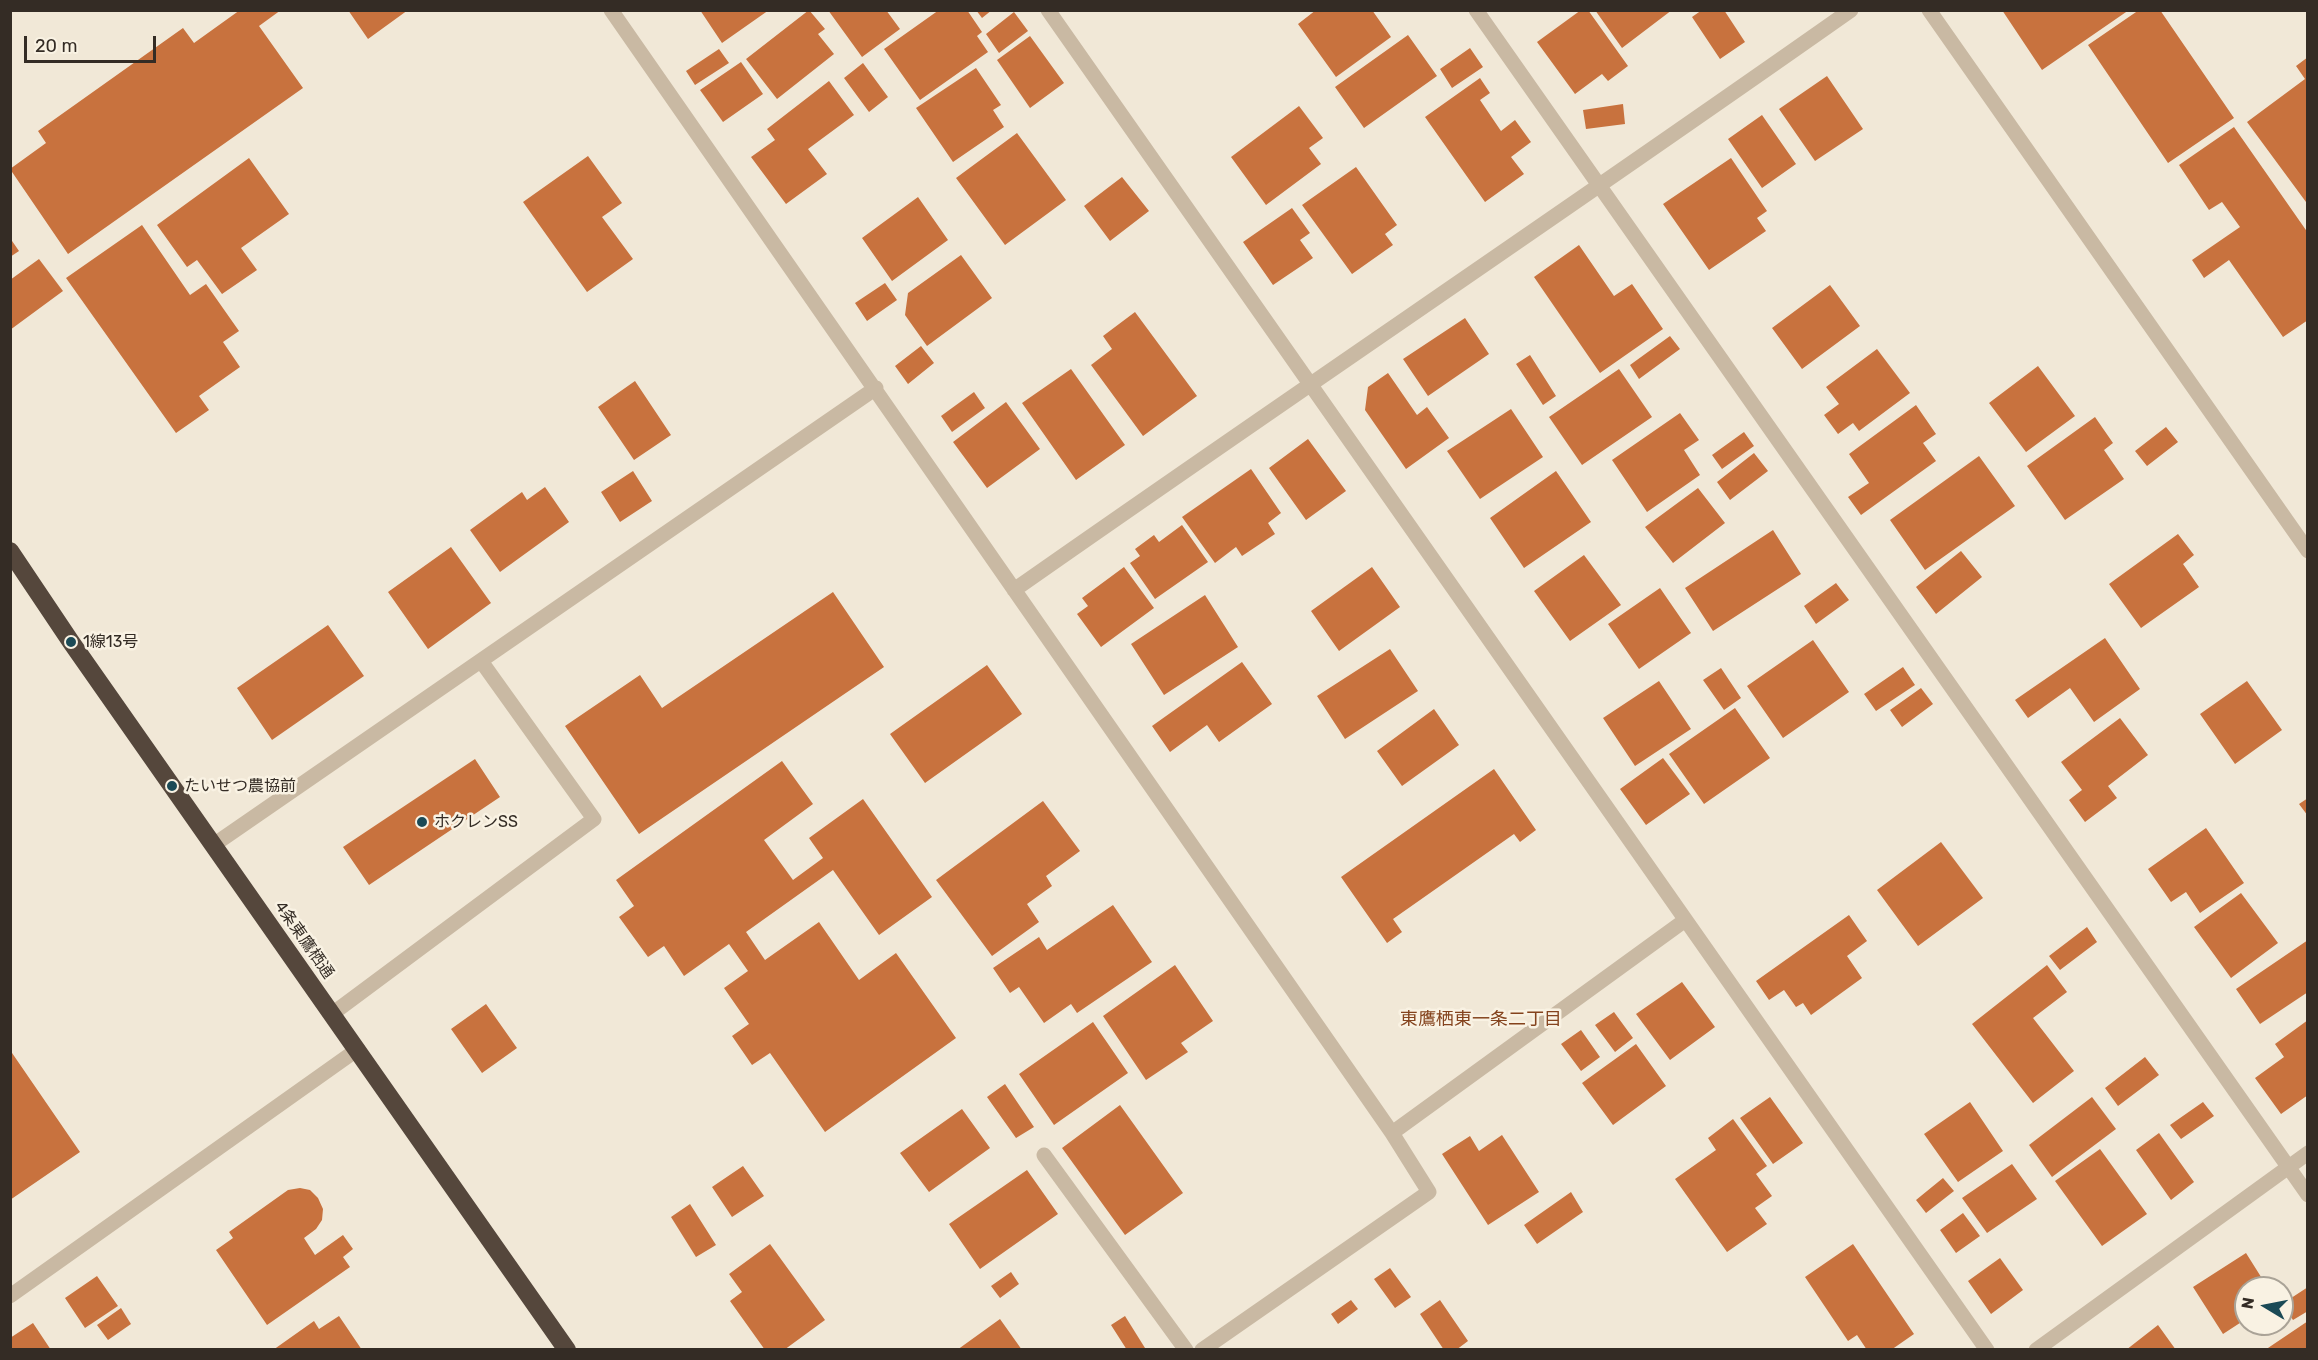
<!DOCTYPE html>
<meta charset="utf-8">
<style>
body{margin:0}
#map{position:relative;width:2318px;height:1360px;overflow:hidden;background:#f1e8d7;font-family:Rubik,sans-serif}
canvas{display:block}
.frame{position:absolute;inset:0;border:12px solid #342c25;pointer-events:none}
.north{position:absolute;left:2234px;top:1276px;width:60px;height:60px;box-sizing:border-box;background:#f9f2e3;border:2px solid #aaa397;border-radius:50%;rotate:280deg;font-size:16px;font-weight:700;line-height:24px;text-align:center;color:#342c25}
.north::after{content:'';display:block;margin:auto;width:21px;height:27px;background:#1b4a56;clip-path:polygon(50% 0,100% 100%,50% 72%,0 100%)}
.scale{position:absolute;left:24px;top:36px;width:132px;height:27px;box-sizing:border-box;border:3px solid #342c25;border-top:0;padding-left:8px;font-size:18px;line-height:21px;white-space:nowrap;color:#342c25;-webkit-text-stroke:4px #f9f2e3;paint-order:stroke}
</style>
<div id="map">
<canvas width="2318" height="1360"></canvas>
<div class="frame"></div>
<div class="north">N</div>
<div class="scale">20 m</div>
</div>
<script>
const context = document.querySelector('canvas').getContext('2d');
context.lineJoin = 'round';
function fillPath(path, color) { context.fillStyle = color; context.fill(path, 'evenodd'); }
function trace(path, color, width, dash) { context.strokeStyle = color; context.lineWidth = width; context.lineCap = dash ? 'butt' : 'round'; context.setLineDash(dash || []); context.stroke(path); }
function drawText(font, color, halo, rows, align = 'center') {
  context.font = font + ' Rubik,"Noto Sans JP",sans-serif'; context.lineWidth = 5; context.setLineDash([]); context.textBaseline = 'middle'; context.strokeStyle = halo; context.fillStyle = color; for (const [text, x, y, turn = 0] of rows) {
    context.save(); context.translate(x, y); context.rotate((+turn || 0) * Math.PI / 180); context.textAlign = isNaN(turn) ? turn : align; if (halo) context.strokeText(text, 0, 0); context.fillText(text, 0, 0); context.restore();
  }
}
const building = new Path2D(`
 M240 10H281L259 26 303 88 68 254 10 169 46 143 38 131 183 28 194 43Z
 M348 10H408L368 39Z
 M700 10H769L722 43Z
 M809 10 825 29 818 34 834 54 777 99 746 59Z
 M828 10H886L900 29 862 57Z
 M939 10H967L982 32 977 36 988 52 920 100 884 49Z
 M976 10H992L982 18Z
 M1316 10H1372L1391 37 1336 77 1298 24Z
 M1581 10H1588L1628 66 1608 81 1602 74 1575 94 1537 42Z
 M1595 10H1672L1622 48Z
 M1702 10H1724L1745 42 1720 59 1692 17Z
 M2002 10H2129L2042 70Z
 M2139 10H2160L2234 118 2168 163 2088 45Z
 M1014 12 1028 31 999 53 986 34Z
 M1408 35 1437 76 1364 128 1335 87Z
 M1030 36 1064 83 1030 108 997 60Z
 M1470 48 1483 67 1452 88 1440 69Z
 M719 49 729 63 695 85 686 71Z
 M2308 57V201L2306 202 2247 122 2305 79 2296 66Z
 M741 62 763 94 723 122 700 90Z
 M863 63 888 97 869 112 844 78Z
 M976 68 1001 105 993 110 1004 127 953 162 916 108Z
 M1827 76 1863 129 1815 161 1779 109Z
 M1480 78 1490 93 1480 100 1501 131 1515 120 1531 142 1511 157 1524 174 1485 202 1425 117Z
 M829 81 854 115 808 149 827 174 786 204 751 157 775 140 767 129Z
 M1623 104 1625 124 1586 129 1583 110Z
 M1299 106 1323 138 1309 148 1321 164 1266 205 1231 157Z
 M1762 115 1796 164 1762 188 1728 139Z
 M2234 127 2308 233V320L2283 337 2229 260 2204 278 2192 260 2240 227 2222 202 2209 210 2179 165Z
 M1017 133 1066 200 1005 245 956 178Z
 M588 156 622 203 602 217 633 259 587 292 523 202Z
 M249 158 289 214 241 248 257 270 222 294 197 260 187 267 157 225Z
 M1731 158 1767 211 1757 218 1766 231 1709 270 1663 204Z
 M1356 167 1397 225 1385 234 1393 245 1352 274 1302 205Z
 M1122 177 1149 211 1110 241 1084 206Z
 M918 197 948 240 892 281 862 238Z
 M1292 208 1310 233 1300 240 1313 258 1273 285 1243 242Z
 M142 225 190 295 206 284 239 331 223 342 240 367 199 396 209 410 176 433 66 278Z
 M10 238 19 251 10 257Z
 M1579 245 1614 296 1632 284 1663 329 1600 373 1534 277Z
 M961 255 992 298 927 346 905 315 908 293Z
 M39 259 63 291 10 330V280Z
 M885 283 897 300 867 321 855 303Z
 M1830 285 1860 326 1802 369 1772 328Z
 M1135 312 1197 396 1143 436 1091 365 1112 349 1103 336Z
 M1465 318 1489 354 1428 396 1403 359Z
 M1670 336 1680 349 1639 379 1630 365Z
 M921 346 934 363 908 384 895 366Z
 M1877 349 1910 393 1859 431 1853 423 1838 434 1824 415 1839 404 1826 387Z
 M1530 355 1556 396 1543 405 1516 364Z
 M2038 366 2075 416 2026 452 1989 403Z
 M1071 369 1125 445 1076 480 1022 403Z
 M1619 369 1652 417 1582 465 1549 417Z
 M1388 373 1417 415 1427 407 1449 438 1406 469 1365 410 1368 387Z
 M635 381 671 435 634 460 598 407Z
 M974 392 985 408 952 432 941 416Z
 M1006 402 1040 449 987 488 953 442Z
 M1916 405 1936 434 1923 443 1936 461 1861 515 1848 497 1869 483 1849 454Z
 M1511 409 1543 457 1480 499 1447 451Z
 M1680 413 1699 440 1684 450 1700 475 1647 512 1612 460Z
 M2095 417 2113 443 2104 450 2124 479 2065 520 2027 466Z
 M2166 427 2178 442 2147 466 2135 451Z
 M1744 432 1754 446 1722 469 1712 455Z
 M1308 439 1346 491 1306 520 1269 468Z
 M1754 453 1768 471 1730 500 1717 482Z
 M1979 456 2015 506 1925 570 1890 520Z
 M1251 469 1281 513 1268 523 1275 534 1242 556 1236 547 1215 563 1182 517Z
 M633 471 652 501 620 522 601 492Z
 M1556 471 1591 522 1524 568 1490 518Z
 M545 487 569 522 500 572 470 530 522 492 527 500Z
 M1698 488 1725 523 1673 563 1645 527Z
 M1182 525 1208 562 1155 599 1130 563 1140 556 1135 549 1154 535 1159 542Z
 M1773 530 1801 574 1713 631 1685 588Z
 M2178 534 2194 555 2183 564 2199 587 2141 628 2109 584Z
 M451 547 491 603 428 649 388 592Z
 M1961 551 1982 577 1936 614 1916 587Z
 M1584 555 1621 605 1570 641 1534 591Z
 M1124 567 1154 608 1101 647 1077 614 1088 606 1082 598Z
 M1372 567 1400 607 1339 651 1311 611Z
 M1836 583 1849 600 1816 624 1804 606Z
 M1660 588 1691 633 1639 669 1608 624Z
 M833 592 884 667 639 834 565 726 640 675 662 708Z
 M1205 595 1238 647 1164 695 1131 644Z
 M328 625 364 676 272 740 237 688Z
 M2105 638 2140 689 2094 722 2070 688 2028 718 2015 700Z
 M1813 640 1849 692 1783 738 1747 686Z
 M1390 649 1418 691 1345 739 1317 696Z
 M1242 662 1272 704 1219 742 1207 725 1170 752 1152 726Z
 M987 665 1022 714 925 783 890 734Z
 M1903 667 1915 685 1876 711 1864 694Z
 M1721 668 1741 698 1724 710 1703 680Z
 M1659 681 1691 729 1635 766 1603 718Z
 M2247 681 2282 730 2235 764 2200 714Z
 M1921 688 1933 704 1902 727 1890 710Z
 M1735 708 1770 758 1704 804 1669 754Z
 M1434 709 1459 745 1402 786 1377 751Z
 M2120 718 2148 755 2108 786 2117 798 2085 822 2069 800 2082 790 2061 762Z
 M1663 758 1690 794 1646 825 1620 789Z
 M475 759 500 797 369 885 343 847Z
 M782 761 813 804 764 840 793 880 823 858 809 838 863 799 932 897 879 935 833 870 746 932 765 960 819 922 859 980 896 953 956 1038 825 1132 770 1053 752 1065 732 1036 749 1024 724 988 748 971 729 944 684 976 664 946 648 957 619 917 634 906 616 880Z
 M1494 769 1536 830 1520 842 1514 834 1393 919 1402 932 1387 943 1341 877Z
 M2308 798V816L2299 804Z
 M1043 801 1080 851 1046 876 1052 886 1027 904 1039 922 992 956 936 880Z
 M2206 828 2244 883 2200 913 2186 892 2171 902 2148 869Z
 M1941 842 1983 898 1918 946 1877 890Z
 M2241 893 2278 943 2231 978 2194 927Z
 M1113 905 1152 962 1077 1013 1071 1004 1044 1023 1019 987 1010 993 993 968 1039 937 1047 950Z
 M1849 915 1867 941 1847 956 1862 978 1811 1015 1803 1003 1796 1007 1784 990 1769 1000 1756 981Z
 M2087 927 2097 942 2060 970 2049 956Z
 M2308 940V992L2260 1024 2236 989Z
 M1175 965 1213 1021 1181 1043 1188 1052 1146 1080 1103 1016Z
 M2047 965 2067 992 2033 1018 2074 1071 2033 1103 1972 1024Z
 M1682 982 1715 1027 1670 1060 1636 1014Z
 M486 1004 517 1048 482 1073 451 1029Z
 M1614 1012 1633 1038 1615 1052 1595 1025Z
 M2308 1020V1095L2281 1114 2255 1078 2284 1057 2275 1044Z
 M1093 1022 1128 1073 1054 1125 1019 1074Z
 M1581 1030 1600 1057 1581 1071 1561 1044Z
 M1636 1044 1666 1086 1613 1125 1582 1083Z
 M10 1050 80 1152 10 1200Z
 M2145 1057 2159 1075 2118 1106 2105 1088Z
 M1005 1084 1034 1127 1016 1138 987 1097Z
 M1770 1097 1803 1143 1773 1164 1740 1118Z
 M2092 1097 2116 1129 2052 1177 2029 1145Z
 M1970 1102 2003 1151 1958 1182 1924 1134Z
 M2203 1102 2214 1116 2181 1139 2170 1125Z
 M1120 1105 1183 1193 1125 1235 1062 1148Z
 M962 1109 990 1148 929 1192 900 1153Z
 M1733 1119 1767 1166 1756 1174 1772 1196 1755 1208 1767 1224 1727 1252 1675 1179 1716 1150 1708 1138Z
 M2159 1133 2194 1182 2171 1200 2136 1150Z
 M1502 1135 1539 1192 1488 1225 1442 1154 1470 1136 1479 1151Z
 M2100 1149 2147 1214 2102 1246 2055 1181Z
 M2012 1164 2037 1199 1987 1233 1962 1198Z
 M743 1166 764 1196 732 1217 712 1187Z
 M1027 1170 1058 1214 980 1269 949 1224Z
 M1943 1178 1954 1191 1926 1213 1916 1200Z
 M300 1188 310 1190 318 1198 323 1209 322 1220 316 1229 304 1238 315 1255 343 1235 353 1249 343 1257 350 1267 267 1325 216 1250 233 1238 229 1232 288 1190Z
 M1571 1192 1583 1212 1537 1244 1524 1225Z
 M690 1204 716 1245 696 1257 671 1217Z
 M1963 1213 1980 1236 1956 1253 1940 1230Z
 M770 1244 825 1320 784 1350H765L730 1301 742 1292 729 1274Z
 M1853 1244 1914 1334 1891 1350H1867L1857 1335 1848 1341 1805 1277Z
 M2246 1253 2268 1288H2246V1319L2223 1334 2193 1287Z
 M2000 1258 2023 1290 1991 1314 1968 1281Z
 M1390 1268 1411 1297 1395 1308 1374 1279Z
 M1011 1272 1019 1284 1000 1298 991 1286Z
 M97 1276 118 1306 85 1328 65 1298Z
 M2308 1287V1311L2293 1320 2282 1304Z
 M1351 1300 1358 1309 1338 1324 1331 1314Z
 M1440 1300 1468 1341 1456 1350H1444L1420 1314Z
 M121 1308 131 1324 108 1340 97 1325Z
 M339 1316 362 1350H273L314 1321 319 1329Z
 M1125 1316 1145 1348 1143 1350H1127L1111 1325Z
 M1000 1319 1022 1350H957Z
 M2308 1321V1350H2265Z
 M33 1323 51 1350H10V1338Z
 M2158 1325 2176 1350H2126Z`);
const minor = new Path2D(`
 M611 10 1392 1133 1429 1192 1202 1350
 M1048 10C1363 455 1672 905 1987 1350
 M1476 10 2308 1195
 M1929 10 2308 551
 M1014 590C1292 395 1573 206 1851 10
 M215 844 876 388
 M332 1014 594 819 481 661
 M1392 1133 1684 921
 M1044 1155 1186 1350
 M10 1296 358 1049
 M2036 1350 2308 1153`);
const highway = new Path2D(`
 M10 551 71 642 567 1350`);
const markers = [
 [71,642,6,"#1b4a56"],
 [172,786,6,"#1b4a56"],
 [422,822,6,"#1b4a56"]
];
const poiNames = [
 ["1線13号",83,642],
 ["たいせつ農協前",184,786],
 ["ホクレンSS",434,822]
];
const streetNames = [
 ["4条東鷹栖通",304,940,55]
];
const neighbourhoodNames = [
 ["東鷹栖東一条二丁目",1481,1020]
];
fillPath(building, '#c8723e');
trace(minor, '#c9b9a3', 15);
trace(highway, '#55473c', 18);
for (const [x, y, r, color] of markers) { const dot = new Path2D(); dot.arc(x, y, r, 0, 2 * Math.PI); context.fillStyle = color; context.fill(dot); trace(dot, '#f9f2e3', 2); }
drawText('16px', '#342c25', '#f9f2e3', poiNames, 'left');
drawText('16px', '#342c25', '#f9f2e3', streetNames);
drawText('18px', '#84431d', '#f9f2e3', neighbourhoodNames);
</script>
